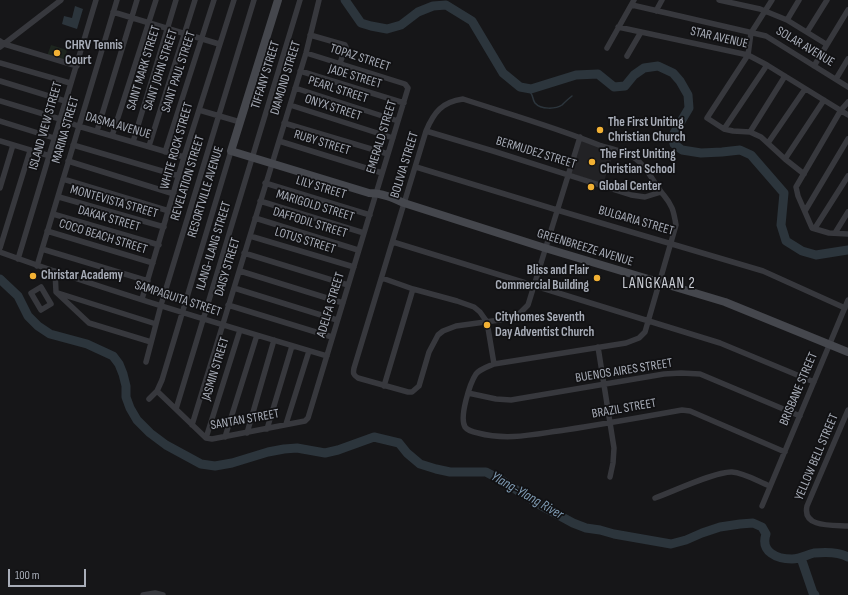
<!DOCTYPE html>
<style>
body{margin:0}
#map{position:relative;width:848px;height:595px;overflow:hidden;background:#161618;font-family:"Sofia Sans Condensed",sans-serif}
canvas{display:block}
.scale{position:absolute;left:8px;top:569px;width:78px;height:18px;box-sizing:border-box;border:2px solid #a8adb8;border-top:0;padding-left:5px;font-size:12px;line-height:14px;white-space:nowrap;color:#a8adb8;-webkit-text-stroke:3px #111113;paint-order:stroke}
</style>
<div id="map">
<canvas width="848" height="595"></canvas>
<div class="scale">100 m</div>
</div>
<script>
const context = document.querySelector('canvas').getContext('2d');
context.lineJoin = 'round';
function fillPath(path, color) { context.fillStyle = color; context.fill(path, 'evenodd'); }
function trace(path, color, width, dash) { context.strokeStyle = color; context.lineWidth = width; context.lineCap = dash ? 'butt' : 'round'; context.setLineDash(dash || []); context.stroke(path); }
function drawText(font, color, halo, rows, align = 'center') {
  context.font = font + ' "Sofia Sans Condensed",sans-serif'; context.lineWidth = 3.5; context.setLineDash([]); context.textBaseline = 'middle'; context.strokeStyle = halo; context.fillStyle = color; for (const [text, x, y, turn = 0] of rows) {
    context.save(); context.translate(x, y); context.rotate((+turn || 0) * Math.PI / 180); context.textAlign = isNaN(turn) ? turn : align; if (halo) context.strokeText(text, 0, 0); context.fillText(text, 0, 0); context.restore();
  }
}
const built = new Path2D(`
 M581 140 614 152 603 184 570 173Z`);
const green = new Path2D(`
 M51 45 67 50 64 61 47 56Z`);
const water = new Path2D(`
 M75 6 83 9 77 29 62 24 64 16 72 18Z`);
const stream = new Path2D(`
 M526 88C535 95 531 97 535 103 541 110 556 109 562 105 565 102 568 99 572 96`);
const river = new Path2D(`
 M345 0 361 23 371 26 387 29 401 25 418 12 433 6 446 5 472 21 503 73 520 87 531 89 576 75 598 74 614 87 625 86 634 75 644 68 658 66 673 73 680 81 688 95 689 108 673 135 674 144 682 150 701 153 722 152 740 150 751 155 784 193 781 225 786 241 802 251 816 255 848 250
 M0 279 18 296 28 316 38 326 50 334 87 344 113 356 119 364 123 374 126 386V397L130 408 137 420 150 433 166 445 201 464 215 466 232 463 268 452 284 449 297 448 325 453 338 450 374 437 399 443 407 453 420 464 436 469 450 472H486L501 480 540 505 573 523 586 528 600 530 614 534 671 544 686 540 702 533 720 527 740 524 753 523 762 527 766 534C760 552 777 559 792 559 800 559 806 555 814 553 824 552 839 552 848 557
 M801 558 813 593 815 595`);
const street = new Path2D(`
 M719 0 760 9 787 20 826 44
 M772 0 751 33 748 55 707 118 724 129 733 131 750 132 761 137 785 159 804 174
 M632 5 766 36 848 87
 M656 11 662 0
 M113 12 219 44
 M787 20 799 0
 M618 27 748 55 767 65 848 115
 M807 32 827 0
 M310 35 345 45 346 47 340 63
 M0 41 4 44 77 66
 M0 47 61 0
 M607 48 634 0
 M627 56 641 32
 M0 63 70 83
 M814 66 848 10
 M300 71 404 103
 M836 79 848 59
 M0 81 65 101
 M295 88 398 121
 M0 101 60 119 78 126 184 157
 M848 102 841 110 796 187 798 196 812 228 829 233 848 234
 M290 105 393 138
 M199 110 240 122
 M0 121 54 138
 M284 123 388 154
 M724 129 767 65
 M97 131 137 0
 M426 131 493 151 631 195 645 197 661 192
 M750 132 785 76
 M112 136 156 0
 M580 137 528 305 519 314 507 319 456 326 443 331 438 335 429 352 419 386 412 392H408L358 378C353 375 353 373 354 368L426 131C434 112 442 102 463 99 509 114 555 127 599 145 611 149 625 151 636 159 648 168 653 182 662 193 666 198 669 201 672 208 674 213 675 219 676 225L645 332 639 338 626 343 494 364C487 367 480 369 476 374 470 383 459 417 465 427 468 431 473 432 478 433 508 441 535 434 565 430 604 424 643 417 682 410L690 411 785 452
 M0 141 50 156
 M279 141 382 173
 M133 142 176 0
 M768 143 805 89
 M73 145 179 176
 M149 146 195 0
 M165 152 214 0
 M785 159 824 100
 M68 161 174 194
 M416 167 557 210 763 271 845 308
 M63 179 169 211
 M265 183 370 215
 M0 188 13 145
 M59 197 164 227
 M260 201 364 233
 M805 211 848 139
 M53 214 159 245
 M255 218 358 250
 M815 228 848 176
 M47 231 153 263
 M835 233 848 212
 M250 236 354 267
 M393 242 720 343 814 382
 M0 248 30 151
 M42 249 148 281
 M0 252C108 291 217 323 327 356
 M244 253 348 285
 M18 259 96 0
 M37 266 117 0
 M55 271 56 292 89 323 151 342
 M240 271 343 303
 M382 278 413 289 457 301 474 307 480 312 487 322 494 364
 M41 287 51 304 41 310 31 293Z
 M234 288 337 320
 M58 293 156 324
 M142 299 184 157 234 0
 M228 305 332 337
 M598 347 614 448 613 463 610 477
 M146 362 161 305 254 0
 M384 386 413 289
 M157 391 206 438 212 439 305 421 308 418 408 88 405 84 306 53
 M468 393 496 399 511 400 664 374 681 373 700 374 800 416
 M149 399 157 391 162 380 231 151
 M176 409 300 0
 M848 410 807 506C802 528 833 525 848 526
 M286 424 309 351
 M192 425 306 53 319 0
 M267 429 292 346
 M247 433 274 340
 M225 437 257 335
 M206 438 240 330
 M655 498C672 492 716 471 732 472 745 473 759 482 770 486
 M762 506 848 300
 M143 595 155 593 163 595`);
const secondary = new Path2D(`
 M278 0 231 151 369 193C382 193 393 198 404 203L545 248 725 302 848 352`);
const markers = [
 [57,53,4,"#f2b134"],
 [600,130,4,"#f2b134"],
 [592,162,4,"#f2b134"],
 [591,187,4,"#f2b134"],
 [33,276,4,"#f2b134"],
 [597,278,4,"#f2b134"],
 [487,325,4,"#f2b134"]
];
const streetNames = [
 ["STAR AVENUE",719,38,13],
 ["SOLAR AVENUE",805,47,31],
 ["TOPAZ STREET",360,58,18],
 ["SAINT MARK STREET",144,68,-73],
 ["SAINT JOHN STREET",161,70,-72],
 ["SAINT PAUL STREET",179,72,-72],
 ["TIFFANY STREET",266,75,-73],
 ["JADE STREET",355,77,17],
 ["DIAMOND STREET",286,78,-73],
 ["PEARL STREET",338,90,18],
 ["ONYX STREET",333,108,18],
 ["ISLAND VIEW STREET",46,126,-74],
 ["DASMA AVENUE",118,126,16],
 ["MARINA STREET",66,130,-74],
 ["EMERALD STREET",382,137,-73],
 ["RUBY STREET",322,143,17],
 ["WHITE ROCK STREET",177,146,-74],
 ["BERMUDEZ STREET",536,153,17],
 ["BOLIVIA STREET",405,165,-73],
 ["REVELATION STREET",188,178,-73],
 ["LILY STREET",321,188,17],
 ["RESORTVILLE AVENUE",206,192,-73],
 ["MONTEVISTA STREET",114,202,16],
 ["MARIGOLD STREET",315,206,17],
 ["DAKAK STREET",109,219,16],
 ["BULGARIA STREET",636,221,16],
 ["DAFFODIL STREET",310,223,17],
 ["COCO BEACH STREET",103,237,17],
 ["LOTUS STREET",305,241,17],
 ["ILANG-ILANG STREET",214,246,-73],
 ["GREENBREEZE AVENUE",585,248,17],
 ["DAISY STREET",228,267,-73],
 ["SAMPAGUITA STREET",178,299,18],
 ["ADELFA STREET",331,305,-73],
 ["JASMIN STREET",216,369,-73],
 ["BUENOS AIRES STREET",624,371,-9],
 ["BRISBANE STREET",799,389,-67],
 ["BRAZIL STREET",624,409,-10],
 ["SANTAN STREET",245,420,-10],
 ["YELLOW BELL STREET",817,457,-67]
];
const poiNames = [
 ["CHRV Tennis",65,46],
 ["Court",65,61],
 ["The First Uniting",608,123],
 ["Christian Church",608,138],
 ["The First Uniting",600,155],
 ["Christian School",600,170],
 ["Global Center",599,187],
 ["Bliss and Flair",589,271,"right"],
 ["Commercial Building",589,286,"right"],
 ["Christar Academy",41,276],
 ["Cityhomes Seventh",495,318],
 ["Day Adventist Church",495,333]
];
const waterNames = [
 ["Ylang-Ylang River",527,496,30]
];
const quarterNames = [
 ["LANGKAAN 2",659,284]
];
fillPath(built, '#222225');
fillPath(green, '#1e261f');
fillPath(water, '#2c353c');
trace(stream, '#2c353c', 1.5);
trace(river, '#2c353c', 9);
trace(street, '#37383d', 5.5);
trace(secondary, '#45474d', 8);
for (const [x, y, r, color] of markers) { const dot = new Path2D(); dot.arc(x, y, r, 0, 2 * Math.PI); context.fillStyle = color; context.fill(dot); trace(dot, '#111113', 1.5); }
drawText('13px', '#a8adb8', '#111113', streetNames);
drawText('bold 13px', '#a8adb8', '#111113', poiNames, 'left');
drawText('italic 14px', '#7f9bb3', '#111113', waterNames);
context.letterSpacing = '1px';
drawText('15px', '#c9ccd4', '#111113', quarterNames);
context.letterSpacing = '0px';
</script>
